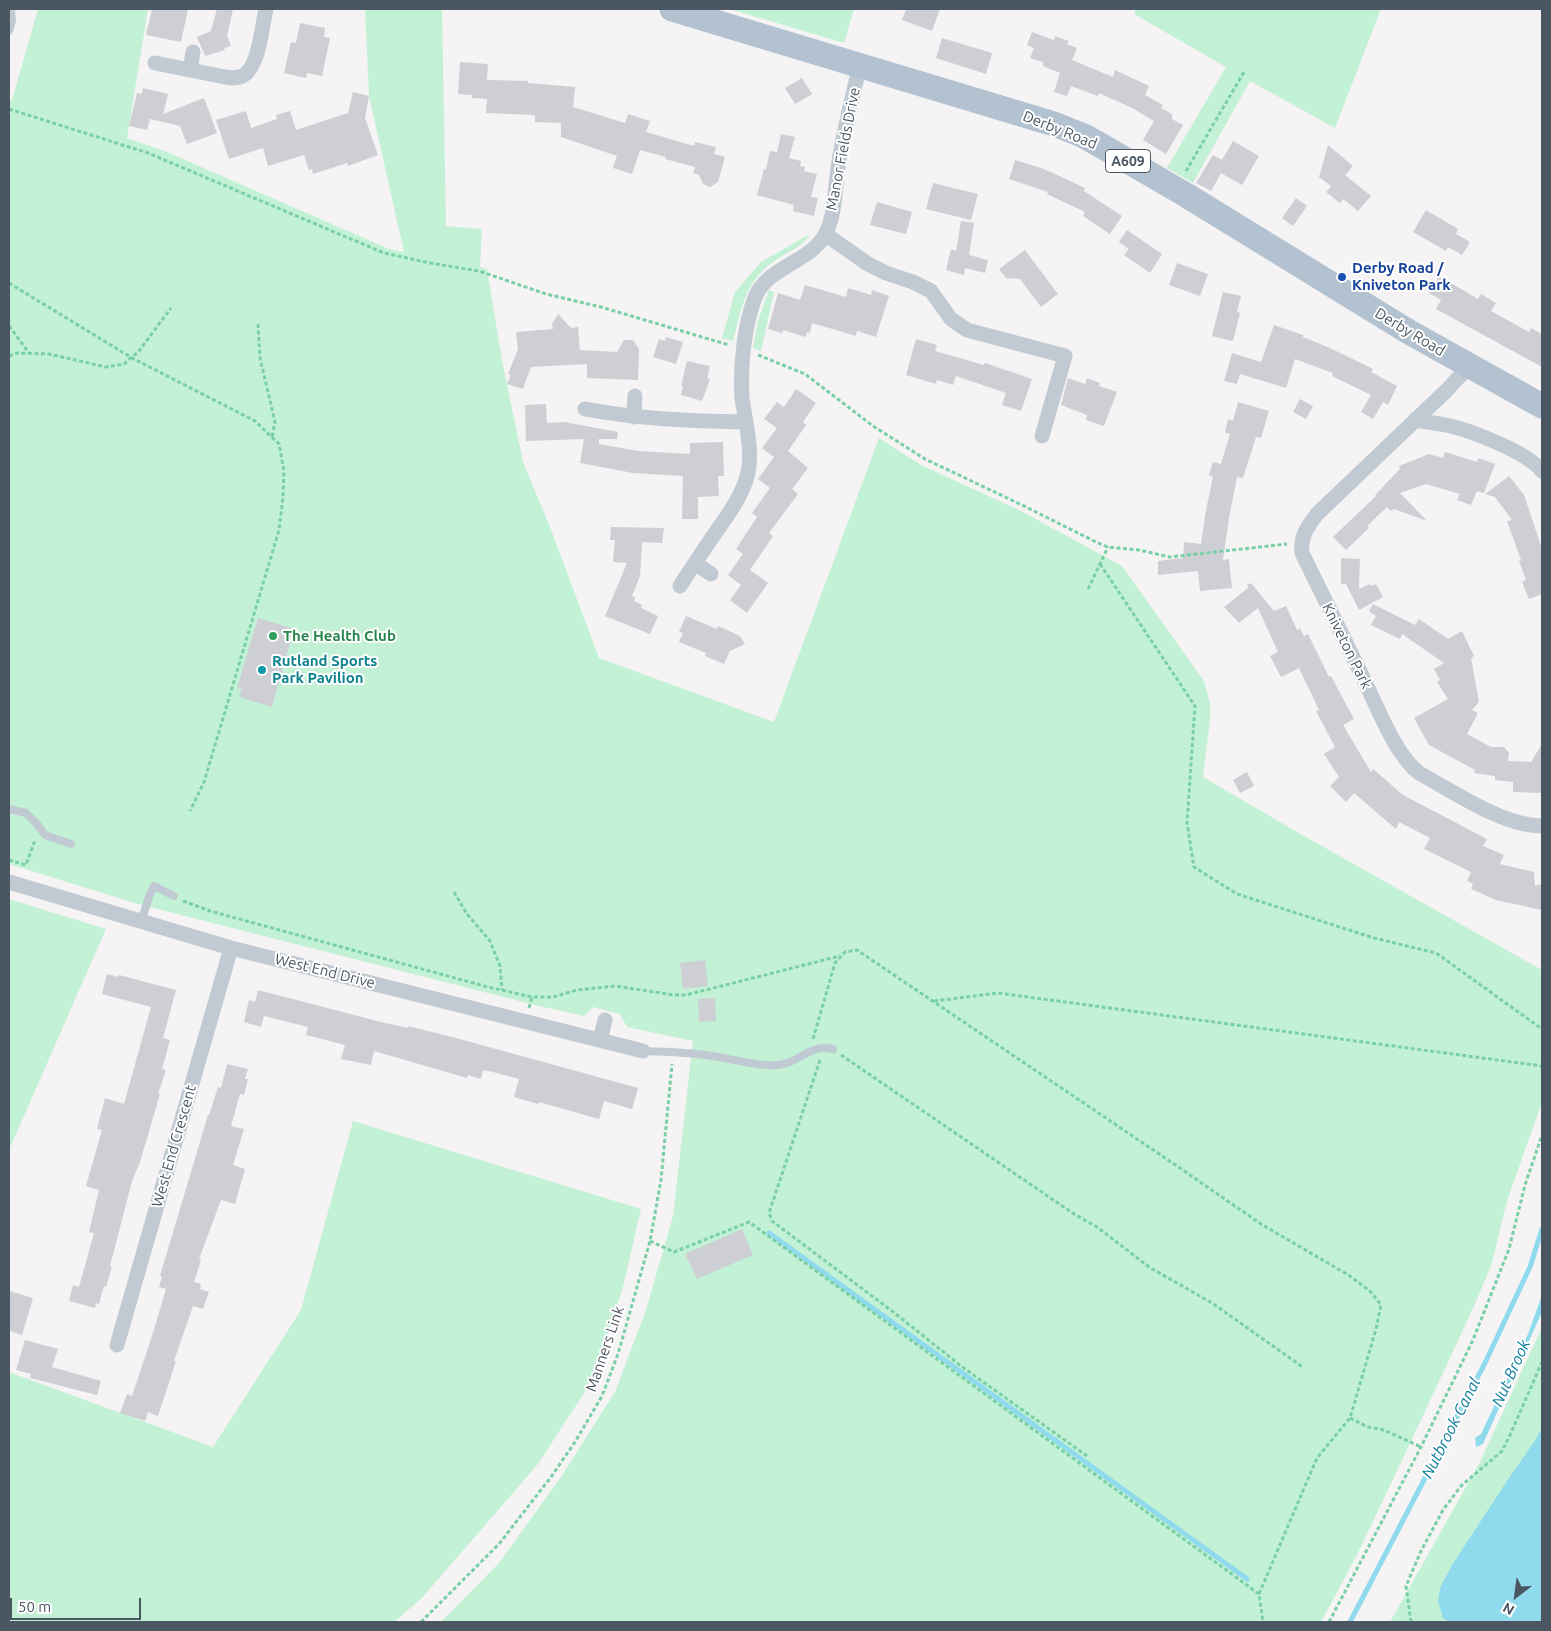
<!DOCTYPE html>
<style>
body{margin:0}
#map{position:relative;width:1551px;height:1631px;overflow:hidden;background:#f5f3f3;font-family:Ubuntu,sans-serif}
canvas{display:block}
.frame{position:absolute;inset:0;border:10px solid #4a5661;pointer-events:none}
.north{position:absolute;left:1491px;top:1571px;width:50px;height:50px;-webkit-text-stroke:4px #fff;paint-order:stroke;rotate:210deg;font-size:14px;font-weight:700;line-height:20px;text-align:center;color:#4a5661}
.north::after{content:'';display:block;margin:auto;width:18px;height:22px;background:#4a5661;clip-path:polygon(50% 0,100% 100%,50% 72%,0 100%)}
.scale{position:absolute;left:10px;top:1598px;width:131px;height:22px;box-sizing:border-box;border:2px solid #4a5661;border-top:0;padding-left:6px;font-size:15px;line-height:18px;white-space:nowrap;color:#4a5661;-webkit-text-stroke:4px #fff;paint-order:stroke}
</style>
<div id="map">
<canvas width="1551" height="1631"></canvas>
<div class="frame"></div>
<div class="north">N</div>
<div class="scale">50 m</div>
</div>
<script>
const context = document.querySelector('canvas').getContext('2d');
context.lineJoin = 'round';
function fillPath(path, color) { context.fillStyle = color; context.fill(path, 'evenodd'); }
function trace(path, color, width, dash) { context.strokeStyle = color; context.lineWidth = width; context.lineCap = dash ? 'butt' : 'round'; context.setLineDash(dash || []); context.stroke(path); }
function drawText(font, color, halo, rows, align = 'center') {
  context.font = font + ' Ubuntu,sans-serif'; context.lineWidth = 4; context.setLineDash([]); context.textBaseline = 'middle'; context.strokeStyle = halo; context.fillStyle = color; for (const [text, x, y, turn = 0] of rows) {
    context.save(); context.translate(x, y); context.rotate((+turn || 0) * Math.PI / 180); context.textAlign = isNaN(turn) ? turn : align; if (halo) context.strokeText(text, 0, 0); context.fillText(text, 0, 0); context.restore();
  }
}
const green = new Path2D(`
 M38 9H148L127 138 167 152 389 249 404 252 369 96 365 9H442L446 226 482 229 480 267 487 269 502 360 523 462 550 527 599 658 774 722 879 438 921 465 1021 511 1122 566 1204 681 1210 703V720L1203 777 1297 832 1542 970V1102L1507 1201 1492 1263 1475 1304 1421 1420 1358 1553 1321 1622H441L499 1563 561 1477 615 1392 646 1310 673 1216 693 1041 627 1027 620 1014 593 1007 584 1016 539 1006 138 904 9 864V99L12 100Z
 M730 9H854L844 43Z
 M1136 9H1381L1335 128 1250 81 1193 183 1167 168 1226 67 1134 14Z
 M810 234C804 246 788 252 777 259 745 280 742 307 733 341L722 338 735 292 761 262Z
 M769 290 774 292 761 351 753 348 758 321Z
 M9 899 106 929 9 1150Z
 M353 1121 641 1209 623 1287 603 1350 586 1390 538 1464 421 1599 394 1622H9V1372L213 1447 301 1310Z
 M1542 1327V1622H1390L1480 1462Z`);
const water = new Path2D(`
 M1542 1295V1312L1483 1444 1476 1447 1475 1438 1481 1434 1528 1334Z
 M1542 1428V1622H1449L1443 1618 1438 1601 1440 1588 1452 1565 1509 1478 1534 1442Z`);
const stream = new Path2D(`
 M769 1233 1247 1579
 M1350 1622 1485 1363 1530 1267 1542 1229`);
const building = new Path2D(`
 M152 9H188L181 42 146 35Z
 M217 9H233L227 36 231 46 224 48 225 50 205 56 197 37 211 31Z
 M906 9H940L932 31 902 20Z
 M300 23 325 28 324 37 330 38 322 76 307 73 306 78 284 73 291 42 296 43Z
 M1032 32 1054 40 1055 36 1069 41 1067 44 1077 48 1072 60 1113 77 1115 70 1149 86 1145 95 1163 105 1161 108 1172 114V119L1183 125 1166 154 1143 140 1154 121 1132 108 1099 93 1098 96 1071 86 1067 96 1054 92 1060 73 1043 66V62L1030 58 1034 48 1027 45Z
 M942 38 992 53 986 74 936 58Z
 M460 62 488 64 487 80 528 81V83L575 87 573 107 625 123 628 114 650 121 646 132 694 146 695 142 716 147 714 154 725 157 718 182 710 187 703 184 699 175 693 173 695 167 665 159 666 157 640 150 632 174 613 168 617 156 561 137V123L535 122V115L486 113 487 99 472 98V95L458 94Z
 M802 78 812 94 795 104 785 88Z
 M143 88 168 94 163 114 204 98 217 133 187 144 180 126 150 119 147 130 129 126 137 93 142 94Z
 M353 92 369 96 365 118 378 155 348 166 347 163 313 174 312 169 309 170 304 155 268 166 263 148 229 159 216 120 246 111 251 128 277 119 276 115 290 111 296 130 348 113Z
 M781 134 795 137 789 158 801 161 800 166 805 167 804 171 817 174 811 197 818 198 814 216 793 211 794 205 757 195 764 169H766L770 151 777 152Z
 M1233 141 1259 156 1242 185 1221 173 1211 191 1196 183 1213 155 1222 160Z
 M1328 145 1353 166 1345 175 1371 196 1358 211 1343 199 1340 203 1326 192 1331 186 1319 177Z
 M1015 160 1044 169 1085 188 1084 191 1122 216 1110 234 1083 216 1085 212 1047 194 1048 192 1009 179Z
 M933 183 978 194 971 220 926 209Z
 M1296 198 1307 206 1293 226 1282 218Z
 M877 202 912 212 906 234 870 225Z
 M1426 210 1458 229 1456 234 1470 242 1462 255 1448 247 1446 251 1413 232Z
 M961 221 974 223 969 255 988 260 985 273 965 268 964 275 946 270 951 249 956 251Z
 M1127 230 1162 254 1150 273 1124 255 1129 249 1119 242Z
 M1025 250 1058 294 1041 307 1020 279 1006 278 999 269Z
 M1177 263 1208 274 1200 296 1169 285Z
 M1439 276 1478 299 1481 294 1496 303 1491 311 1529 332 1531 328 1542 334V367L1436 309 1441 300 1429 293Z
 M805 285 846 297 848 288 871 295 872 290 889 296 876 337 857 331 856 336 812 323 810 333 807 332 806 337 783 330 782 333 768 329 778 293 800 300Z
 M1223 292 1241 296 1237 312 1240 313 1233 341 1212 336Z
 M558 314 571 328 578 327 580 350 617 352 624 340H633L639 349 638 380 587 378V364L531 367 523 389 507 384 511 375 508 374 518 349 516 332 553 329 552 324Z
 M1274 325 1303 335V337L1330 348 1373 369 1371 372 1397 386 1388 405 1383 402 1373 419 1361 412 1371 395 1332 376 1333 373 1295 359 1286 388 1240 374 1237 384 1224 381 1232 353 1261 362Z
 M666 337 683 342 676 364 653 357 659 339 665 341Z
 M916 339 937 345 935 351 984 365 985 363 1032 379 1021 411 1002 405 1006 393 956 376 953 385 937 380 936 384 906 375Z
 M687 361 710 366 707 378 710 379 702 401 681 395 683 386H681Z
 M1068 378 1085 384 1087 378 1100 383 1099 386 1117 392 1104 426 1086 420 1087 415 1061 405Z
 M796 389 816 403 803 422 806 425 788 451 808 468 792 489 798 494 769 533 773 536 750 570 768 583 747 613 730 600 741 585 728 575 743 554 736 549 757 517 752 513 770 488 758 479 774 457 762 448 777 428 764 419 777 402 784 407Z
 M1300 399 1313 406 1306 419 1293 412Z
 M1238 402 1269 411 1261 438 1256 437 1243 478 1237 477 1229 518 1223 560 1229 559 1232 588 1200 591 1198 571 1158 575V561L1183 558 1184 542 1201 544 1206 510 1213 477 1209 475 1213 462 1221 464 1230 434 1225 432 1228 419 1233 421Z
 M546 404 547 423 564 422 618 432 617 439H599V444L638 451 690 454V443L723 442 724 476H718L719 496 698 497V519H682L683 476 633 473 580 463 584 439 526 441 525 405Z
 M1445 452 1477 462 1478 458 1495 464 1484 493 1477 491 1471 505 1457 500 1460 494 1426 484 1400 493 1427 521 1394 509 1391 511 1387 507 1367 526 1369 528 1346 550 1333 537 1376 496 1375 495 1400 469 1399 466 1429 454 1443 458Z
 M1509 476 1524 495 1542 549V594L1529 599 1522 582 1526 580 1519 561 1521 560 1507 521 1512 520 1495 497 1485 494Z
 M611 527 664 528 662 543 642 542 640 576 632 596 635 597 634 601 642 605 641 608 658 616 650 634 605 616 627 563 613 562 615 540H610Z
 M1341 558 1360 559 1359 589 1370 584 1372 586 1376 584 1383 597 1359 610 1346 584H1341Z
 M1251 583 1274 611 1286 606 1297 630 1300 628 1304 636 1308 634 1329 677 1331 676 1354 719 1343 725 1371 772 1373 769 1403 795 1487 839 1483 846 1504 855 1500 864 1534 872 1535 886 1542 884V910L1496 900 1471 889 1473 884 1467 881 1471 872 1424 849 1430 838 1399 822 1396 829 1354 793 1346 802 1330 786 1339 777 1324 754 1335 747 1316 711 1319 710 1299 668 1281 677 1270 656 1278 652 1258 608 1239 623 1224 607 1248 588 1249 590 1247 585Z
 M1373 604 1415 625 1419 619 1448 639 1462 631 1474 656 1471 658 1479 702 1472 710 1478 713 1467 734 1491 747H1504L1509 753 1508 761 1531 762 1542 744V793L1513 792V782L1495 780V776L1474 773 1475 770 1429 745 1414 718 1448 699 1437 682 1440 680 1434 669 1444 663 1402 634 1400 639 1371 625 1376 616 1369 611Z
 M686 616 717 629 718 626 740 636 745 644 730 651 724 664 705 656 706 653 679 642 683 633 679 632Z
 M258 618 294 629 272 707 239 697 242 689 237 688Z
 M1247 772 1254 786 1240 793 1233 780Z
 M705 960 708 986 683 989 680 963Z
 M107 974 118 977 119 975 176 990 163 1038 170 1040 162 1069 166 1070 158 1094H160L140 1162 132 1181 110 1266 112 1267 106 1287 104 1286 99 1304 96 1303 95 1308 69 1301 73 1285 79 1287 94 1233 89 1232 99 1190 86 1186 102 1130 97 1129 105 1098 124 1104 151 1007 102 994Z
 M258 990 381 1022 408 1028V1026L456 1038 638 1088 632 1109 604 1101 599 1119 539 1102 538 1104 514 1097 519 1079 493 1072 483 1070 481 1079 468 1075 467 1078 374 1051 371 1065 341 1059 345 1045 306 1035 308 1027 264 1016 261 1027 244 1022 249 1000 255 1002Z
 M715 998 716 1021 699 1022 698 999Z
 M227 1064 248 1069 245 1079H248L244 1095 240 1094 231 1126 244 1129 233 1165 245 1169 235 1204 221 1200 199 1259 201 1260 194 1282 201 1284 200 1289 209 1292 203 1309 193 1306 174 1361H176L158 1416 148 1412 145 1421 120 1413 127 1394 132 1396 152 1336 166 1289 159 1287 162 1277 160 1276 208 1115H209L218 1087 221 1088Z
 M742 1229 753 1255 697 1279 685 1254Z
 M9 1291 33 1298 22 1335 9 1331Z
 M25 1340 58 1349 52 1367 101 1381 97 1395 30 1378 31 1374 16 1370Z`);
const path = new Path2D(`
 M9 109 148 153 384 253 430 263 479 271 546 294 601 307 729 345
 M1186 171 1244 72
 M9 283 132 358 255 421 279 444 284 471 283 497 279 530 204 782 190 811
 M258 324 260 358 275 422 272 437
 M9 326 29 353
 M758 355 805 374 873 426 925 459 1022 505 1096 542 1108 547 1139 550 1170 557 1287 544
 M9 356 17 353 49 354 106 367 124 364 139 351 171 308
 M1100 564 1195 706 1187 823 1194 867 1237 894 1374 938 1436 953 1542 1029
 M1088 589 1108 547
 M9 860 26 865 35 840
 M454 892 467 914 490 941 500 966 502 990
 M183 901 210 911 488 987 532 997H553L577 990 615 986 674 995H686L840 956
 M934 1001 998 993 1542 1066
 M529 1008 532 997
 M813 1039 835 963 845 952 857 950 1177 1166 1261 1224 1350 1276 1371 1292 1381 1305 1376 1329 1350 1418 1317 1458 1259 1594 1263 1622
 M841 1055 1074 1214 1097 1227 1149 1267 1212 1303 1304 1368
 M820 1060 769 1213 772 1221 892 1311 961 1366 1087 1456
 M650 1241 674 1252 749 1222 1259 1594
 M1350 1418 1368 1427 1384 1430 1421 1447
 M421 1622 499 1544 551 1477 575 1442 602 1396 618 1354 650 1241 661 1180 672 1064
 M1329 1622 1421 1447 1473 1340 1509 1249 1525 1185 1542 1135
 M1411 1622 1406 1586 1421 1551 1443 1510 1461 1486 1502 1451 1510 1435 1542 1362`);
const lane = new Path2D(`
 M9 31 12 21 11 9
 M9 809 26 813 37 824 45 835 71 844
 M141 922 149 897 154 886 174 896
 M643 1051C666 1052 689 1052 712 1056 729 1058 768 1069 784 1064 803 1059 811 1044 833 1049`);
const street = new Path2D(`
 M155 63 225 77C231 78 238 79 244 75 259 66 262 26 266 9
 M190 70 193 52
 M825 234 868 264 886 273 913 282 931 291 951 319 967 330 1065 356 1042 436
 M1469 366 1447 390 1317 514C1308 526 1300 536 1302 553 1323 596 1345 640 1366 684 1379 711 1396 755 1419 773 1454 792 1503 826 1542 826
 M585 409C638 419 691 421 745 422
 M634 417 635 396
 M1415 420C1426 422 1436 423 1446 425 1470 430 1527 452 1542 471
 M695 563 711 574
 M680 586C692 567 705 548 718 529 730 512 743 494 748 473 753 449 745 421 742 398 740 368 744 328 754 300 766 266 808 264 825 235 836 215 835 183 839 161 844 129 853 96 860 64
 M9 882 231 948 643 1051
 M600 1040 605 1020
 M117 1345 231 948`);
const primary = new Path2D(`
 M672 9 1054 124 1084 136 1107 149 1186 195 1409 332 1542 406`);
const markers = [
 [1342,277,5,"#1a4fb4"],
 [273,636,5,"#2e9e5b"],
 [262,670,5,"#0f9aa8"]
];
const shields = [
 [1128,161,45]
];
const shieldNames = [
 ["A609",1128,161]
];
const streetNames = [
 ["Derby Road",1060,130,22],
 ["Manor Fields Drive",843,149,-79],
 ["Derby Road",1410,332,31],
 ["Kniveton Park",1347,646,64],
 ["West End Drive",325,971,14],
 ["West End Crescent",174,1146,-74],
 ["Manners Link",605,1349,-71]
];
const transitNames = [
 ["Derby Road /",1352,268],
 ["Kniveton Park",1352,285]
];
const leisureNames = [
 ["The Health Club",283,636]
];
const cultureNames = [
 ["Rutland Sports",272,661],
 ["Park Pavilion",272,678]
];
const waterNames = [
 ["Nut Brook",1511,1373,-66],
 ["Nutbrook Canal",1451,1428,-63]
];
fillPath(green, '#c3f1d5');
fillPath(water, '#90daee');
trace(stream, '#90daee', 5);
fillPath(building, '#cdcfd5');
trace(path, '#7ad0a6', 3, [4, 2.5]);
trace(lane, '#c1cad2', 8);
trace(street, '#c1cad2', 15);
trace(primary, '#b3c2d1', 25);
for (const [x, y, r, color] of markers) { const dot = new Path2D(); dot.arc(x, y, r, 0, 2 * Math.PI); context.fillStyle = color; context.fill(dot); trace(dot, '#fff', 2); }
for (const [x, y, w] of shields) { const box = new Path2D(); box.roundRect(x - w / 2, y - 11.5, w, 23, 4); context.fillStyle = '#fff'; context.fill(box); trace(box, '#4a5661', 1); }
drawText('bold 14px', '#4a5661', null, shieldNames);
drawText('15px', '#4a5661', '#fff', streetNames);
drawText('bold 15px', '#164399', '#fff', transitNames, 'left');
drawText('bold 15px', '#27864d', '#fff', leisureNames, 'left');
drawText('bold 15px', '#0d838f', '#fff', cultureNames, 'left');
drawText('italic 16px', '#0c7c9b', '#fff', waterNames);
</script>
